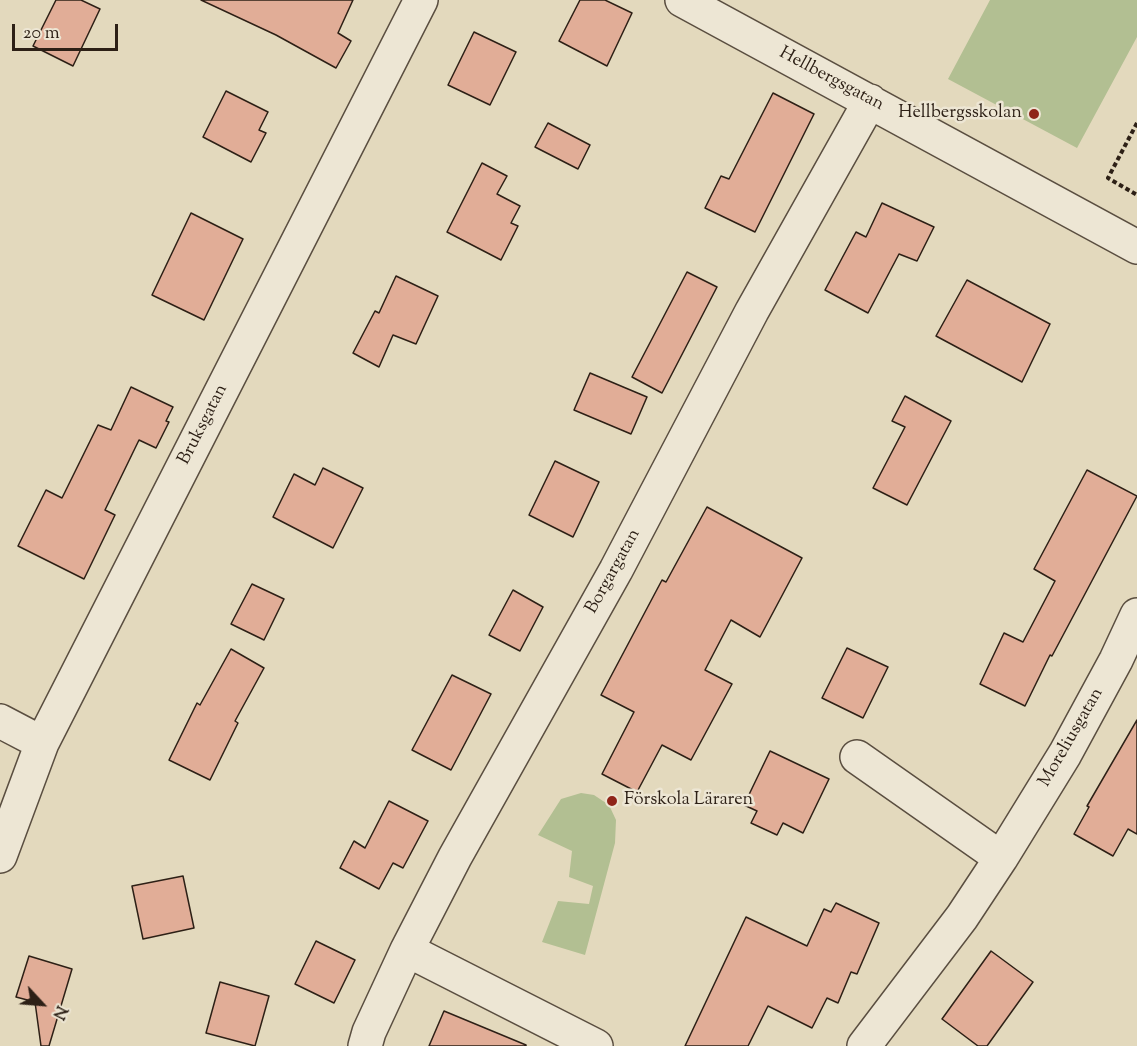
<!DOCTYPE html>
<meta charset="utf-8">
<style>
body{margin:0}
#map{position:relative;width:1137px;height:1046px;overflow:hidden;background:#e3d9bd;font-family:"Sorts Mill Goudy",serif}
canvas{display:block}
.north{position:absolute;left:12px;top:974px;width:60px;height:60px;-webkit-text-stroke:4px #ede6d4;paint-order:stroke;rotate:116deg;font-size:16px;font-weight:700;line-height:24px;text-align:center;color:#2d2016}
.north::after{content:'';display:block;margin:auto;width:21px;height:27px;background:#2d2016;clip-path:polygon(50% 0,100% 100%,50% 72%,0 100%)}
.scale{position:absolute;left:12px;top:24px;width:106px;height:27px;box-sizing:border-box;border:3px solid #2d2016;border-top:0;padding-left:8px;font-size:18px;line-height:21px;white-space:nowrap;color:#2d2016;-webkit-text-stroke:4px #ede6d4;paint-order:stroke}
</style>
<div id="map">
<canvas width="1137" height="1046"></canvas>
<div class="north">N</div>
<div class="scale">20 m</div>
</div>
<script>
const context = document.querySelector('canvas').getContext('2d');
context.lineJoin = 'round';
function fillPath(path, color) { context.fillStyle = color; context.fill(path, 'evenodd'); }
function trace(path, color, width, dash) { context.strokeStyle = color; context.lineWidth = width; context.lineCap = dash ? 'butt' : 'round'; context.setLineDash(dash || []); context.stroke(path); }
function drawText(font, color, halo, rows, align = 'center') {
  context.font = font + ' "Sorts Mill Goudy",serif'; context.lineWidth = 5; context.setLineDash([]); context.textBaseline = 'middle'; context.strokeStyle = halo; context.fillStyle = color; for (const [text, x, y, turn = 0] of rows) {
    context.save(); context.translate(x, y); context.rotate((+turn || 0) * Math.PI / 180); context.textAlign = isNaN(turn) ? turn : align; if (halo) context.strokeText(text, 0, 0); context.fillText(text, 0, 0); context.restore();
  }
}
const green = new Path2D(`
 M990 0H1137V37L1077 148 948 79Z
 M581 793 594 795 609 805 616 820 615 843 585 955 542 942 558 901 589 904 593 886 569 877 572 851 538 835 561 799Z`);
const building = new Path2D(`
 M56 0H81L100 9 73 66 33 46Z
 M201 0H353L338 33 351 41 336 68 276 35Z
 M580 0H605L632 13 607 66 559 41Z
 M474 32 516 52 490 105 448 85Z
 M226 91 268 112 259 130 266 133 251 162 203 137Z
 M773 93 814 114 755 232 705 208 721 176 729 179Z
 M548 123 590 145 578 169 535 147Z
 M482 163 507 176 497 194 520 206 511 223 518 226 501 260 447 232Z
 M882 203 934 227 917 261 899 254 868 313 825 290 856 232 866 237Z
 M191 213 243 239 204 320 152 295Z
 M687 272 717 287 662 393 632 377Z
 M396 276 438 296 416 344 393 335 379 367 353 353 375 311 379 313Z
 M967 280 1050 324 1022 382 936 336Z
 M590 373 647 397 631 434 574 410Z
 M131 387 173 407 166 421 169 422 156 448 139 440 105 510 115 515 84 579 18 546 46 490 62 498 98 425 111 430Z
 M905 396 951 421 907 505 873 488 905 427 892 421Z
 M555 461 599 482 573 537 529 515Z
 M323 468 363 488 333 548 273 517 294 474 315 485Z
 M1087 470 1137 496 1052 656 1050 655 1025 706 980 684 1004 633 1023 642 1055 581 1034 569Z
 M707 507 802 558 760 637 731 620 705 670 732 684 691 760 662 745 637 792 602 774 634 712 601 695 662 580 666 582Z
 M252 584 284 599 264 640 231 624Z
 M513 590 543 607 520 651 489 635Z
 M847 648 888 667 863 718 822 698Z
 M231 649 264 668 235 721 238 723 210 780 169 760 197 703 200 705Z
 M452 675 491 694 451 770 412 750Z
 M1137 720V834L1128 829 1113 856 1074 834 1089 807 1087 806Z
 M770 751 829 779 803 833 783 823 777 835 751 823 757 811 744 805Z
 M389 801 428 821 403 868 393 863 379 889 340 868 354 841 365 848Z
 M183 876 194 928 143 939 132 886Z
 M836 903 879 923 857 974 851 972 838 1003 827 998 812 1028 768 1006 748 1046H685L746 917 807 946 824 909 831 912Z
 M316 941 355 960 334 1003 295 984Z
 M991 951 1033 982 987 1046H978L942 1019Z
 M29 956 72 969 49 1046H41L35 1002 16 997Z
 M220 982 269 996 255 1046 206 1033Z
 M444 1011 526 1045V1046H429Z`);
const path = new Path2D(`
 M1137 123 1108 178 1137 195`);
const minor = new Path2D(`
 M682 0 1137 247
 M0 721 42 743
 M857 757 1001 858
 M0 856 42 743 421 0
 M407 950 596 1046
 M365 1046 369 1032 407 950 455 857 616 570 752 311 870 101
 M864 1046 962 917 1001 858 1065 754 1116 660 1137 615`);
const markers = [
 [1034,114,6,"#8f2418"],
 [612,801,6,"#8f2418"]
];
const streetNames = [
 ["Hellbergsgatan",831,80,28],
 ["Bruksgatan",204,425,-63],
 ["Borgargatan",614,572,-61],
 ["Moreliusgatan",1072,738,-60]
];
const poiNames = [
 ["Hellbergsskolan",1022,114],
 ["Förskola Läraren",624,801,"left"]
];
fillPath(green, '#b2bf92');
fillPath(building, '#e1ad97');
trace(building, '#2d2016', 1.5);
trace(minor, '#5a4e40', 36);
trace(path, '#2d2016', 4, [4.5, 3]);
trace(minor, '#ede6d4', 33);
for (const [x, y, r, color] of markers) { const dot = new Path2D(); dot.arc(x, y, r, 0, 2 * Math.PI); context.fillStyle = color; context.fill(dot); trace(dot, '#ede6d4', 2); }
drawText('18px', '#2d2016', '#ede6d4', streetNames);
drawText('18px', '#2d2016', '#ede6d4', poiNames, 'right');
</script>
